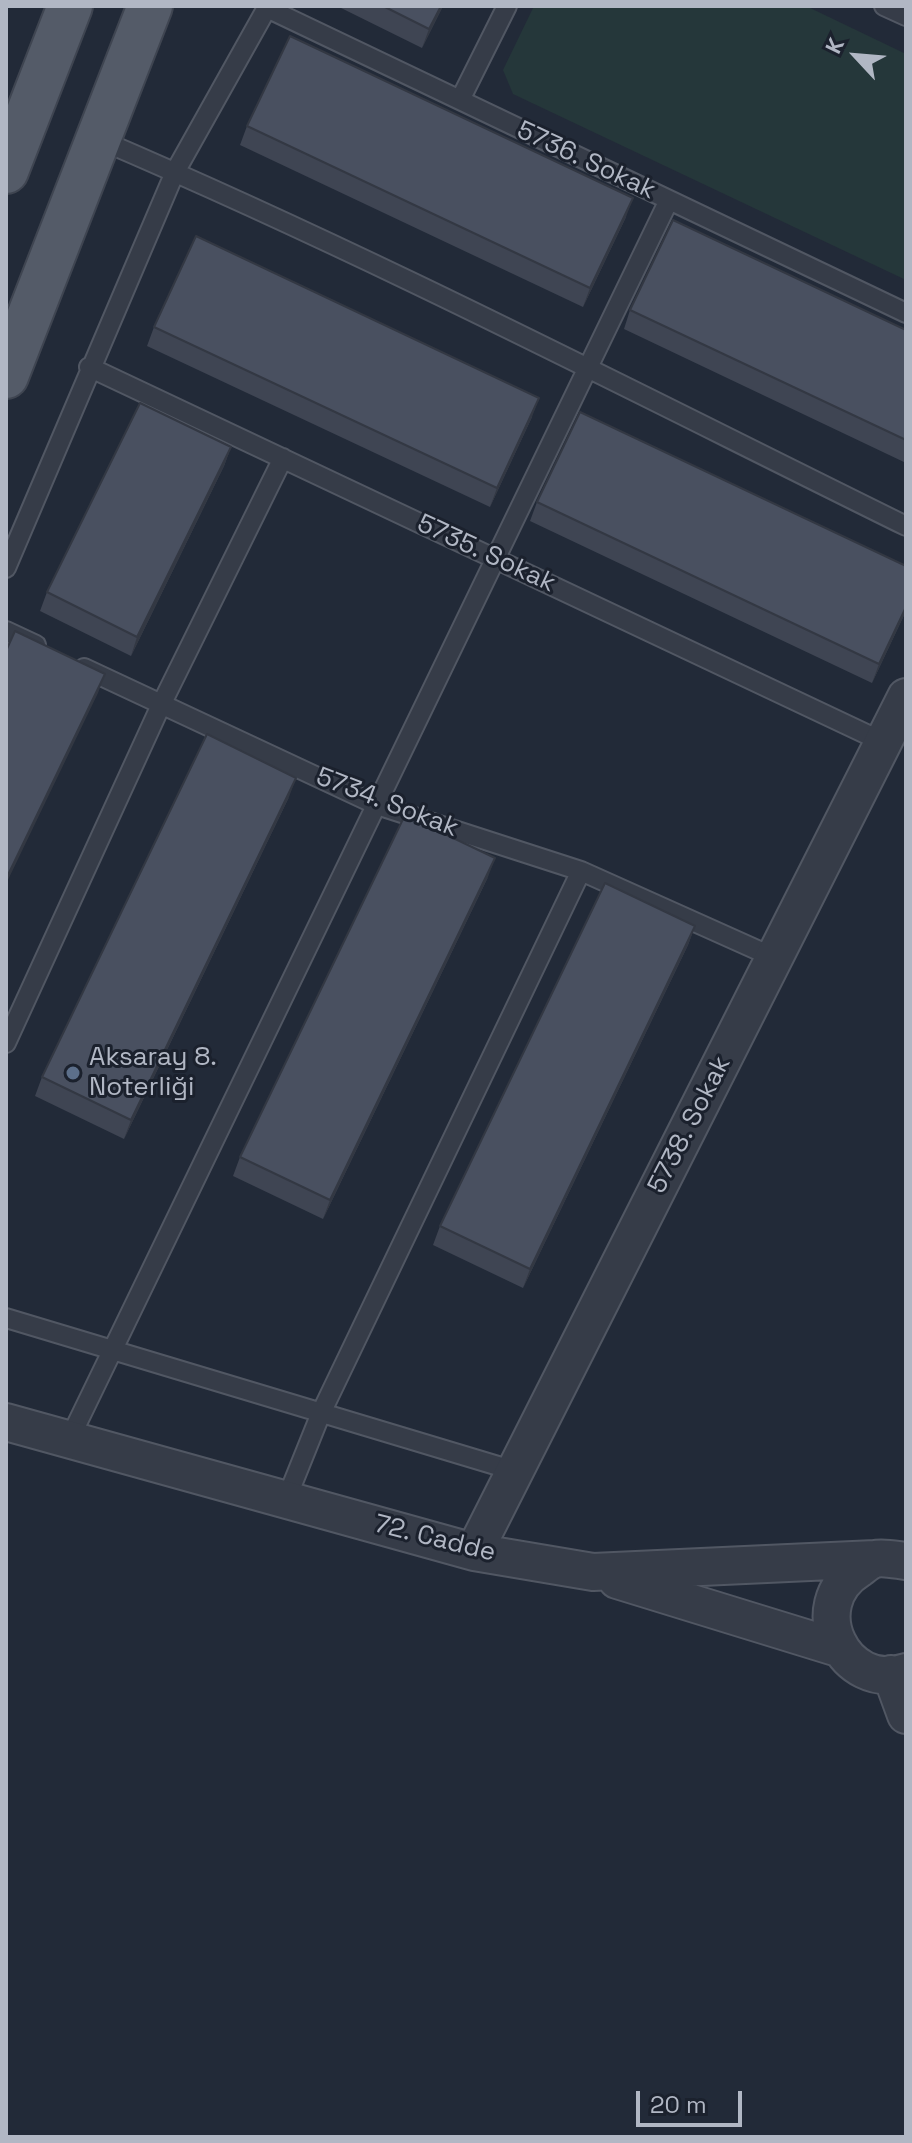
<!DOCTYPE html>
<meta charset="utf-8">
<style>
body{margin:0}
#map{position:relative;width:912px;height:2143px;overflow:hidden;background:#222a38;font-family:"Space Grotesk",sans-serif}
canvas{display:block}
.frame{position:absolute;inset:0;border:8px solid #b1b7c4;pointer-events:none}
.north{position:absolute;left:816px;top:16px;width:80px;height:80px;-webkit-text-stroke:6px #1b212d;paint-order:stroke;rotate:296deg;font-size:22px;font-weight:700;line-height:32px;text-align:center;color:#b1b7c4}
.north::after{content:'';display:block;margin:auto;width:28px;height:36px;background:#b1b7c4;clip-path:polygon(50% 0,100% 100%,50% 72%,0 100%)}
.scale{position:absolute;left:636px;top:2091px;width:106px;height:36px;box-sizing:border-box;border:4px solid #b1b7c4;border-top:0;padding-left:10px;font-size:24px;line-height:28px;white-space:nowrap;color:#b1b7c4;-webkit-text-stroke:6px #1b212d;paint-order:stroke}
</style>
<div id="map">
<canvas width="912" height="2143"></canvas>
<div class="frame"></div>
<div class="north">K</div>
<div class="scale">20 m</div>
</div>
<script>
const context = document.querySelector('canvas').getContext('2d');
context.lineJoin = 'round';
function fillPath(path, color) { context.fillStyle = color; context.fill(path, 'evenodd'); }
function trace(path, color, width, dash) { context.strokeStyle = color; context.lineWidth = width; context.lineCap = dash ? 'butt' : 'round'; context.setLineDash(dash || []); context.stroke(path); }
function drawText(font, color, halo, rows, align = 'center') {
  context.font = font + ' "Space Grotesk",sans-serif'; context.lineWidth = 6; context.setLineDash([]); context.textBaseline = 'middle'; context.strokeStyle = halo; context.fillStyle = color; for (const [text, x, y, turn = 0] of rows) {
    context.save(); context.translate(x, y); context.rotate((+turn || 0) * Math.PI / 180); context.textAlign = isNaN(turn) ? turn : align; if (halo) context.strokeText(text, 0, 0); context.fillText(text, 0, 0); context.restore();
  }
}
const green = new Path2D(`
 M534 6H806L906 54V280L513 94 503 70Z`);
const service = new Path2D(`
 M884 6 906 16
 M267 8 906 313
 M460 100 507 6
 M98 139C372 256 638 394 906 526
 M89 367 883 742
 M6 568 175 172 268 6
 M6 631 36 645
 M84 668 377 805 581 871 775 958
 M6 1043 161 705 283 458
 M6 1318 515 1471
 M69 1440 669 200
 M286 1500 321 1413 581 871`);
const minor = new Path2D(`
 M6 1422 474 1552 593 1572 875 1559
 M474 1552 906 697
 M906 1561C897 1560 883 1557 875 1559 870 1560 863 1566 859 1569 801 1605 844 1693 906 1672
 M617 1580 838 1648
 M891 1674 906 1715`);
const primary = new Path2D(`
 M6 171 70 6
 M6 376 150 6`);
const wall = new Path2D(`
 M337 6H443L422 48Z
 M247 126 626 217 583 307 240 145Z
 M630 310 906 330V463L624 329Z
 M154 327 532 417 490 507 147 346Z
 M231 447 224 466 131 656 40 611 47 592Z
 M537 502 906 611 872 683 530 521Z
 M289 797 124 1139 35 1096 42 1077Z
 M488 877 323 1219 233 1176 240 1157Z
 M695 926 688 945 523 1288 433 1245 440 1226Z`);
const shadedWall = new Path2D(`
 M441 6H443L422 48 429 29Z
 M633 198 626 217 583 307 590 288Z
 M539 398 532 417 490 507 497 488Z
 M231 447 224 466 131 656 137 637Z
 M906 607V611L872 683 879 664Z
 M105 674 98 693 6 884V879Z
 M296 778 289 797 124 1139 131 1120Z
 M495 858 488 877 323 1219 330 1200Z
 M695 926 688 945 523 1288 530 1269Z`);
const building = new Path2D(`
 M383 6H441L429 29Z
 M290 36 633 198 590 288 247 126Z
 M673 220 906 330V440L630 310Z
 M196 236 539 398 497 488 154 327Z
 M140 403 231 447 137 637 47 592Z
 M580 412 906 566V607L879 664 537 502Z
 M15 631 105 674 6 879V651Z
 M207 734 296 778 131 1120 42 1077Z
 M405 815 495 858 330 1200 240 1157Z
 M605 883 695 926 530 1269 440 1226Z`);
const markers = [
 [73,1073,8,"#5c6f8a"]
];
const streetNames = [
 ["5736. Sokak",586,161,25],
 ["5735. Sokak",486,554,25],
 ["5734. Sokak",387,803,21],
 ["5738. Sokak",690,1125,-63],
 ["72. Cadde",435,1539,14]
];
const poiNames = [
 ["Aksaray 8.",89,1058],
 ["Noterliği",89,1088]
];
fillPath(green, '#25373a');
trace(service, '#515763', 22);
trace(minor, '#515763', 40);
trace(primary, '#3f4551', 48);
trace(service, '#363c48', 18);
trace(minor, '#363c48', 36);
trace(primary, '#545b68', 44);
fillPath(wall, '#3f4553');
fillPath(shadedWall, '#333843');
fillPath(building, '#495060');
trace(building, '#333843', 2);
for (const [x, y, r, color] of markers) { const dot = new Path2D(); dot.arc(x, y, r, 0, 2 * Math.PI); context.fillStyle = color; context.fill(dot); trace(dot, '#1b212d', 3); }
drawText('26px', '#b1b7c4', '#1b212d', streetNames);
drawText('26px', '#b1b7c4', '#1b212d', poiNames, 'left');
</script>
